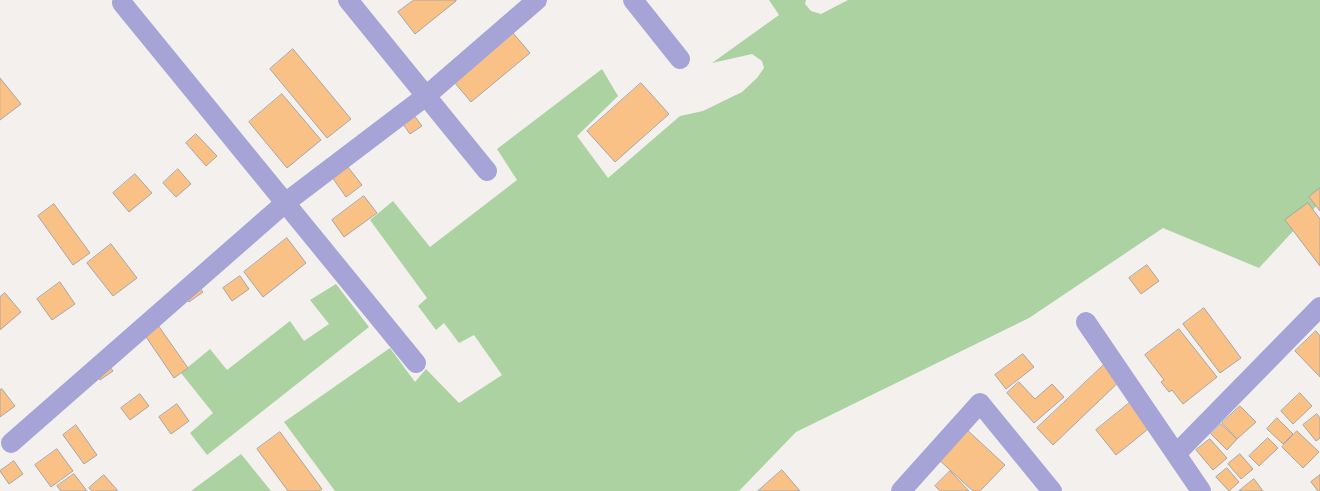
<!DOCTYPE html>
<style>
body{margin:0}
canvas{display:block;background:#f3f0ed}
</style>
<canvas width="1320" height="491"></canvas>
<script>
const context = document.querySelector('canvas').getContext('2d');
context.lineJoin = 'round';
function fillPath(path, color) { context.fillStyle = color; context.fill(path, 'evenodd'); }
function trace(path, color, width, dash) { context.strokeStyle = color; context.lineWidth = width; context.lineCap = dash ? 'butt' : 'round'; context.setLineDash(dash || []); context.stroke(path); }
const green = new Path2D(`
 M769 0H806L805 4 811 11 821 14 848 0H1320V202L1259 268 1163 228 1029 318 796 432 739 491H335L284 422 390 348 415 382 426 369 459 403 502 375 474 335 459 343 444 323 436 330 418 306 427 298 370 220 393 201 430 247 517 180 497 149 602 69 618 96 577 136 608 178 680 116 703 111 742 92 757 78 764 68 762 61 752 54 712 63 779 15Z
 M336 284 369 327 207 455 190 433 213 413 181 373 210 349 227 370 290 321 304 341 329 324 310 300Z
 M241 454 271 491H191Z`);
const building = new Path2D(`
 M414 0H456V1L415 34 398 12Z
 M502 20 530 53 471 102 444 70Z
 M293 49 351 119 327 138 270 69Z
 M0 78 21 104 0 120Z
 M641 83 669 114 615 162 587 131Z
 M282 94 321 140 287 168 249 122Z
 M404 102 422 126 410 134 393 110Z
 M196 134 217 156 206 166 186 143Z
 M344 162 362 185 346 197 329 173Z
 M178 169 191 184 176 197 163 183Z
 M135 174 152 193 129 212 113 193Z
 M1320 188V211L1309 197Z
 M364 196 377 213 344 237 332 220Z
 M1308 203 1320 219V266L1285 220Z
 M54 204 90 253 73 265 38 216Z
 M287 238 306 263 263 297 244 272Z
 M111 244 137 278 113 296 87 263Z
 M1147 265 1159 281 1141 294 1129 278Z
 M240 276 249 289 232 301 223 288Z
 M60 282 75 304 52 320 37 299Z
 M195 282 203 292 189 302 181 292Z
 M5 293 21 312 0 330V297Z
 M1204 308 1241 358 1220 373 1183 324Z
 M153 318 188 368 174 378 140 328Z
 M1179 329 1217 377 1183 404 1172 390 1169 392 1161 382 1164 380 1145 355Z
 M1316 331 1320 336V377L1295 351Z
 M1023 354 1034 367 1006 389 995 375Z
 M105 360 113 371 100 380 92 369Z
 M1108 361 1124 377 1053 445 1037 428Z
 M1019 382 1035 399 1052 384 1064 397 1034 423 1007 393Z
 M2 389 15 406 0 417V390Z
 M1300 393 1312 406 1293 424 1281 411Z
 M140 394 149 406 130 420 121 408Z
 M1138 396 1158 421 1116 455 1096 430Z
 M177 404 189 421 171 434 159 417Z
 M1240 406 1256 422 1237 439 1222 423Z
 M1317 414 1320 418V438L1316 441 1303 425Z
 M1277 418 1293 434 1283 444 1267 429Z
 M1221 424 1237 439 1227 450 1211 434Z
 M76 425 97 455 84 464 63 435Z
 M965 428 1005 465 980 491H973L937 458Z
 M1297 431 1319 452 1303 468 1282 447Z
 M280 432 322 489 319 491H288L257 449Z
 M1268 438 1278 448 1259 466 1249 456Z
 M1210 439 1227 458 1213 470 1196 450Z
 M57 449 73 471 51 487 35 465Z
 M1240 454 1253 469 1241 479 1228 464Z
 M14 461 23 474 9 484 0 471Z
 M1227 468 1239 482 1229 491 1216 477Z
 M782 470 800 491H758Z
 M950 471 969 491H940L935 486Z
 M74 474 87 491H61L57 486Z
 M104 475 118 491H92L89 488Z
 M1320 475V491H1318L1311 482Z
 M1254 479 1263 491H1239Z`);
const minor = new Path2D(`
 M348 0 487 171
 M633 0 680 59
 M122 3 416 363
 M1086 322 1201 491
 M11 443 285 203 426 96 537 0
 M1176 454 1320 307
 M901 491 980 403 1052 491`);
fillPath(green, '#acd2a2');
fillPath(building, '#f9c186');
trace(building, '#a9a6a4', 1);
trace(minor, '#a6a4d6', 20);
</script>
